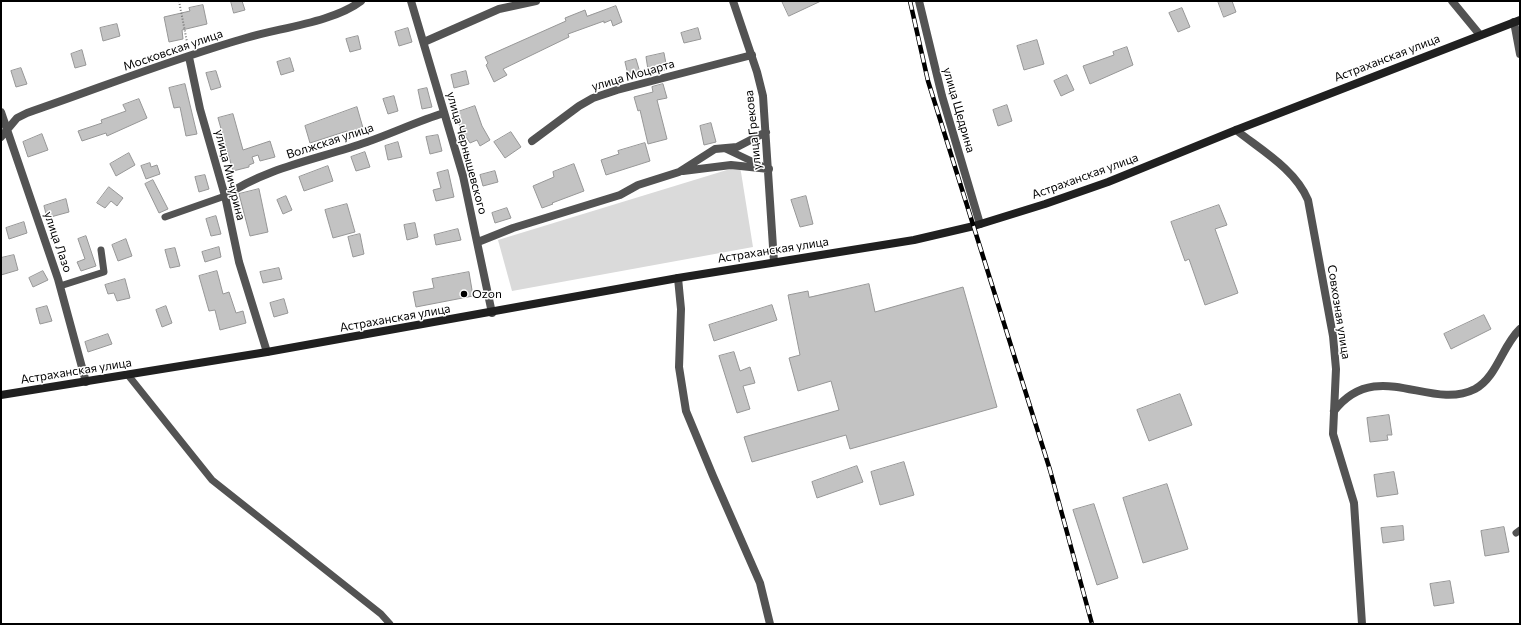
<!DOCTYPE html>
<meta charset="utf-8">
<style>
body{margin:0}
#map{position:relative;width:1521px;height:625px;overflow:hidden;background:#fff;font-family:Commissioner,sans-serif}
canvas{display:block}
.frame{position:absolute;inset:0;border:2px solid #000;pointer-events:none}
</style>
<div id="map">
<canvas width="1521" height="625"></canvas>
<div class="frame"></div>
</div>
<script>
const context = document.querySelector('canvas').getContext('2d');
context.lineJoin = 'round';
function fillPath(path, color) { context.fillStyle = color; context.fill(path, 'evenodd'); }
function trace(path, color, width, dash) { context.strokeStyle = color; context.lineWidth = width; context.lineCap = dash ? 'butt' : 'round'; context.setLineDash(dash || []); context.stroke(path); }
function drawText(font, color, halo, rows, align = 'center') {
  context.font = font + ' Commissioner,sans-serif'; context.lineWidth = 3; context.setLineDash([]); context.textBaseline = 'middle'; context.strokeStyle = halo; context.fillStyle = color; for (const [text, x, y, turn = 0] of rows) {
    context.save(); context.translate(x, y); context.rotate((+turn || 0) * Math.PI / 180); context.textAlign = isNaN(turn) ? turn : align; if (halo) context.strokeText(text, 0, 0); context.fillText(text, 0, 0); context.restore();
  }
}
const green = new Path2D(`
 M740 166 753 247 512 291 498 240Z`);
const building = new Path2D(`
 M231 1H242L245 10 234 13Z
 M782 1H821L789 16Z
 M1218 1H1232L1236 12 1224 17Z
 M203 5 207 24 182 30 183 39 169 42 164 17 190 11 189 8Z
 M616 6 622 22 613 26 611 20 604 23V21L568 34 569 37 503 69 507 75 494 82 486 65 488 63 485 57 566 21 565 18 585 10 587 16Z
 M1182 8 1190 27 1178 32 1169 13Z
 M117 24 120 36 103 41 100 28Z
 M408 28 412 42 399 46 395 32Z
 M698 28 701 39 684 43 681 33Z
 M358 36 361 49 350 52 346 39Z
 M1037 40 1044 64 1024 70 1017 46Z
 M1127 47 1133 65 1090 84 1083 66 1114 55 1113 52Z
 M82 50 86 65 75 68 71 54Z
 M664 53 667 69 649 76 646 57Z
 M290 58 294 71 281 75 277 62Z
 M636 59 641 76 629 79 625 62Z
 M21 68 27 84 16 87 11 71Z
 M216 71 221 87 211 90 206 73Z
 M466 71 469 84 454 88 451 75Z
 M1067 75 1074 90 1061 96 1054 81Z
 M185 84 197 134 186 136 180 107 174 108 169 88Z
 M663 84 667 98 657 100 667 139 648 144 640 110 638 111 634 97 653 92 652 87Z
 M427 88 432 107 422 109 418 90Z
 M394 96 398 111 388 114 383 99Z
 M139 99 147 118 107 136 106 133 82 141 78 131 102 123 101 120 126 111 123 105Z
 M1007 105 1012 121 998 126 993 110Z
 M475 106 482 126 490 140 480 146 477 140 470 143 460 127 455 113Z
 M357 107 363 128 348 133 347 131 310 143 305 126Z
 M233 114 243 150 270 141 275 157 260 161 258 155 252 157 254 163 249 165V167L233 171 218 118Z
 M711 123 716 142 704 145 700 126Z
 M511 132 521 147 505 158 494 142Z
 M42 134 48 150 28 157 23 142Z
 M438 135 442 151 430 154 426 137Z
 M398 142 402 157 388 160 385 146Z
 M645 143 650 161 606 175 601 160 619 154 618 151Z
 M365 152 370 167 356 171 351 157Z
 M129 153 135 165 116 176 110 164Z
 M150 163 151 167 157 165 160 174 146 179 141 166Z
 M574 164 584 191 552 203 553 204 542 208 533 186 554 177 553 172Z
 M328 166 333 181 304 191 299 177Z
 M448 170 454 197 436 201 433 190 441 188 437 173Z
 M495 171 498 182 483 186 480 175Z
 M205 175 209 189 199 192 195 177Z
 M153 180 168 209 159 213 145 184Z
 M109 187 123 198 117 206 111 201 105 208 97 203Z
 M259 189 268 232 250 236 239 194Z
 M286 196 292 210 283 214 277 200Z
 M806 196 813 224 800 227 791 200Z
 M66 199 69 212 47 218 44 206Z
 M347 204 355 232 333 238 325 210Z
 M1219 205 1227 225 1215 229 1238 293 1205 305 1189 259 1185 261 1171 222Z
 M507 208 511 218 495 223 492 213Z
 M216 216 221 234 211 236 206 219Z
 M24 222 27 233 9 239 6 228Z
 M415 223 418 237 407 240 404 225Z
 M458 229 461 240 436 245 434 235Z
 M360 234 364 254 353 257 348 237Z
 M86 236 96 266 81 271 77 262 85 259 78 239Z
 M126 239 132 256 118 261 112 245Z
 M219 247 221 257 205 262 202 252Z
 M175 248 180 266 170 268 165 250Z
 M14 255 18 270 1 275V258Z
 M279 268 282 279 263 283 260 272Z
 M43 271 48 280 33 287 29 278Z
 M217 271 223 294 229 292 236 313 243 311 246 323 220 330 215 310 209 311 199 276Z
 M469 272 473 296 416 307 413 292 434 288 432 279Z
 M125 279 130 298 117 301 114 293 108 294 105 285Z
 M869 284 875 312 963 287 997 407 850 449 846 435 752 462 744 437 839 410 831 381 798 391 789 358 800 355 788 295 808 291 809 297Z
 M284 299 288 313 274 317 270 303Z
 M772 305 777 320 714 341 709 325Z
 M47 306 52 321 40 324 36 309Z
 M166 306 172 323 162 327 156 310Z
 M1484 315 1491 329 1451 349 1444 334Z
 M108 334 112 344 88 352 85 342Z
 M734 352 740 371 750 367 755 383 743 386 750 409 737 413 719 356Z
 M1180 394 1192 425 1149 441 1137 410Z
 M1389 415 1392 435H1387L1388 440 1370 442 1367 418Z
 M904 462 914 495 880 505 871 472Z
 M857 466 863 482 817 498 812 482Z
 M1394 472 1398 494 1377 497 1374 475Z
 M1167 484 1188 549 1143 563 1123 498Z
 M1094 504 1118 578 1097 585 1073 510Z
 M1403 526 1404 540 1383 543 1381 528Z
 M1504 527 1509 552 1485 556 1481 531Z
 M1450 581 1454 603 1434 606 1430 584Z`);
const path = new Path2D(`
 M179 1 188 47`);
const service = new Path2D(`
 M726 149 766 168
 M165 217 225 196
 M60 286 104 272 101 250
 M128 375 212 480 381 614 390 624
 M1516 533 1520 530`);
const minor = new Path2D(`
 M411 1 463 176 492 313
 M733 1 757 72 763 96 774 262
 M919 1 942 96 980 224
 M1452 1 1480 35
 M1514 22 1520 54
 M424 42 499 9 536 1
 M189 57 200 109 225 196 239 262 267 352
 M1 112 58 279 86 382
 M1236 130C1261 150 1295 169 1308 200L1333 336 1336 369 1333 434 1354 503 1362 624
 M1 137 17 118 27 113C100 88 172 59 246 38 279 28 334 22 361 1
 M532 141 579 106 593 98 617 90 752 55
 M683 171 731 165 769 169
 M225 196C267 167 319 159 367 142 393 133 418 121 444 113
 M478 242 513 228 620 195 638 185 679 172 715 149 737 147 766 132
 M678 278 681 309 679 367 686 411 713 476 760 583 770 624
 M1334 411C1377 356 1430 412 1475 389 1497 377 1502 346 1520 329`);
const secondary = new Path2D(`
 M1 395 267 352 678 278 914 240 974 226 1045 204 1108 182 1236 130 1520 20`);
const rail = new Path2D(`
 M910 1 928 81 1050 470 1092 624`);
const markers = [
 [464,294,4,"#000"]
];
const streetNames = [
 ["Московская улица",173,50,-19],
 ["Астраханская улица",1387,58,-21],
 ["улица Моцарта",633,75,-16],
 ["улица Щедрина",959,110,74],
 ["улица Грекова",753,130,-96],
 ["Волжская улица",330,141,-18],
 ["улица Чернышевского",467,153,75],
 ["улица Мичурина",230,175,76],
 ["Астраханская улица",1085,176,-20],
 ["улица Лазо",58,242,71],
 ["Астраханская улица",773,250,-9],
 ["Совхозная улица",1339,312,81],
 ["Астраханская улица",395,318,-10],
 ["Астраханская улица",76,371,-9]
];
const poiNames = [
 ["Ozon",472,294]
];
fillPath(green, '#dadada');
fillPath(building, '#c3c3c3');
trace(building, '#979797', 1);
trace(path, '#757575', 2, [1, 2]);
trace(service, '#535353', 7);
trace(minor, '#535353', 8);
trace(secondary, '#202020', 8);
trace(rail, '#000', 4.5);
trace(rail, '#fff', 3, [9]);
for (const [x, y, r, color] of markers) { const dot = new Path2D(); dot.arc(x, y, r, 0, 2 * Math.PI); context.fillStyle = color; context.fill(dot); trace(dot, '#fff', 1.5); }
drawText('12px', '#000', '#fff', streetNames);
drawText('12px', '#000', '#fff', poiNames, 'left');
</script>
